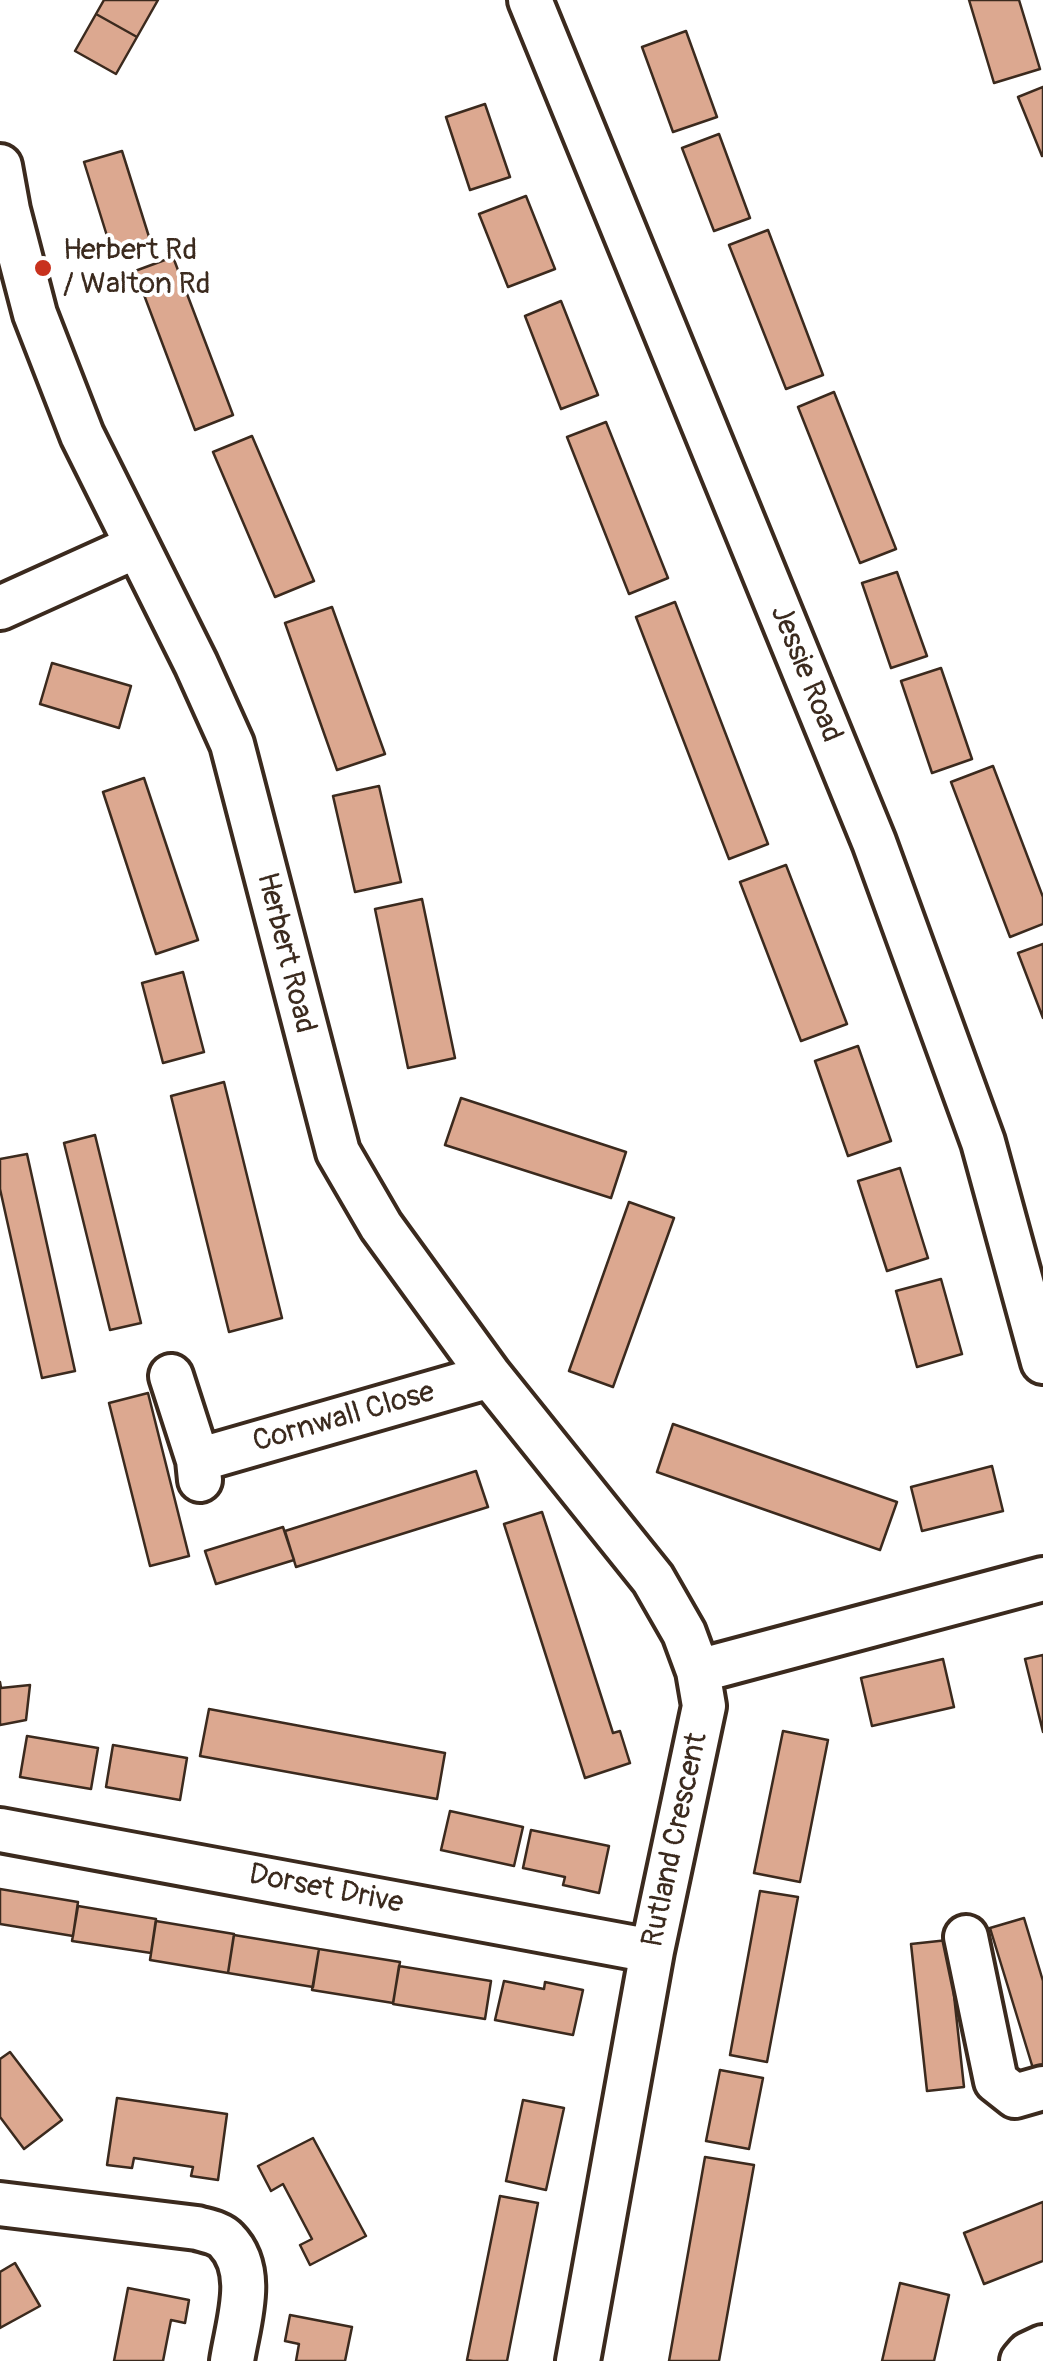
<!DOCTYPE html>
<style>
body{margin:0}
canvas{display:block;background:#fff}
</style>
<canvas width="1043" height="2361"></canvas>
<script>
const context = document.querySelector('canvas').getContext('2d');
context.lineJoin = 'round';
function fillPath(path, color) { context.fillStyle = color; context.fill(path, 'evenodd'); }
function trace(path, color, width, dash) { context.strokeStyle = color; context.lineWidth = width; context.lineCap = dash ? 'butt' : 'round'; context.setLineDash(dash || []); context.stroke(path); }
function drawText(font, color, halo, rows, align = 'center') {
  context.font = font + ' Pangolin,sans-serif'; context.lineWidth = 8; context.setLineDash([]); context.textBaseline = 'middle'; context.strokeStyle = halo; context.fillStyle = color; for (const [text, x, y, turn = 0] of rows) {
    context.save(); context.translate(x, y); context.rotate((+turn || 0) * Math.PI / 180); context.textAlign = isNaN(turn) ? turn : align; if (halo) context.strokeText(text, 0, 0); context.fillText(text, 0, 0); context.restore();
  }
}
const building = new Path2D(`
 M104 0H158L137 37 96 14Z
 M969 0H1019L1040 69 994 83Z
 M96 14 137 37 116 74 75 51Z
 M686 31 717 117 673 132 642 47Z
 M1043 87V155L1042 156 1018 97Z
 M485 104 510 177 470 190 446 117Z
 M719 134 750 218 714 231 682 148Z
 M122 151 150 240 112 252 84 162Z
 M526 196 555 269 508 287 479 214Z
 M768 230 823 375 786 389 729 245Z
 M173 257 233 415 195 430 135 271Z
 M561 301 598 395 561 409 525 316Z
 M834 392 896 549 860 563 798 407Z
 M606 422 668 578 629 594 567 437Z
 M252 436 314 581 275 597 213 452Z
 M897 572 927 656 891 668 862 583Z
 M675 602 768 844 729 859 636 617Z
 M332 607 385 754 337 770 285 623Z
 M52 663 131 686 119 728 40 704Z
 M941 668 972 759 932 773 901 681Z
 M993 766 1043 897V924L1010 937 951 782Z
 M144 778 198 940 156 954 103 792Z
 M379 786 401 882 355 892 333 796Z
 M786 865 847 1024 801 1041 740 882Z
 M422 899 455 1058 408 1068 375 909Z
 M1043 944V1018L1018 953Z
 M183 972 204 1052 163 1063 142 983Z
 M858 1046 891 1141 848 1156 815 1061Z
 M224 1082 282 1318 229 1332 171 1096Z
 M461 1098 626 1152 611 1198 445 1145Z
 M95 1135 141 1323 110 1330 64 1143Z
 M27 1154 75 1371 42 1378 0 1189V1159Z
 M900 1168 928 1258 887 1271 858 1181Z
 M629 1202 674 1218 613 1387 569 1371Z
 M941 1279 962 1354 917 1367 896 1291Z
 M148 1393 189 1556 150 1566 109 1403Z
 M673 1424 897 1502 880 1550 657 1472Z
 M992 1466 1003 1511 922 1531 911 1487Z
 M476 1471 488 1507 296 1567 285 1531Z
 M542 1512 613 1733 620 1731 630 1763 585 1778 504 1524Z
 M283 1527 294 1560 216 1584 205 1551Z
 M1043 1655V1732L1025 1659Z
 M943 1659 954 1707 872 1726 861 1678Z
 M0 1682 1 1688 30 1685 26 1720 0 1725Z
 M209 1709 445 1753 437 1799 200 1756Z
 M783 1731 828 1740 800 1882 754 1873Z
 M27 1736 98 1748 91 1789 20 1777Z
 M113 1745 187 1758 180 1800 106 1787Z
 M450 1811 523 1827 514 1866 441 1850Z
 M531 1830 609 1846 599 1893 563 1885 565 1877 523 1868Z
 M0 1889 78 1902 73 1936 0 1924Z
 M760 1891 798 1897 767 2062 730 2055Z
 M78 1906 156 1919 151 1953 72 1941Z
 M1024 1918 1043 1981V2072L1035 2075 990 1928Z
 M156 1921 234 1934 228 1973 150 1960Z
 M234 1935 319 1949 313 1987 228 1973Z
 M948 1940 964 2087 927 2091 911 1944Z
 M319 1949 400 1962 393 2003 312 1990Z
 M399 1966 491 1981 485 2019 393 2004Z
 M504 1981 544 1989 545 1982 583 1990 573 2035 495 2020Z
 M10 2052 62 2120 24 2149 0 2117V2059Z
 M720 2070 763 2078 749 2149 706 2141Z
 M117 2098 227 2114 218 2180 191 2176 193 2167 134 2158 132 2168 107 2165Z
 M523 2100 564 2108 546 2190 506 2181Z
 M313 2138 366 2236 310 2265 300 2245 312 2239 283 2184 271 2191 258 2166Z
 M705 2157 754 2165 719 2361H669Z
 M500 2196 538 2203 507 2361H473L467 2360Z
 M1043 2202V2261L984 2284 964 2233Z
 M15 2263 40 2306 0 2328V2272Z
 M900 2283 949 2295 934 2361H882Z
 M128 2288 189 2300 185 2323 171 2320 163 2361H114Z
 M290 2315 352 2327 345 2361H296L299 2344 285 2341Z`);
const minor = new Path2D(`
 M530 0 874 842 983 1142 1043 1362
 M0 166 8 210 35 314 82 435 196 664 232 744 338 1152 381 1226 490 1376 653 1579 684 1633 698 1671 704 1706 652 1951 578 2361
 M0 608 135 547
 M171 1376 198 1460 200 1480
 M198 1460 490 1376
 M698 1671 1043 1579
 M0 1830 652 1951
 M966 1937 996 2081 1015 2096 1043 2088
 M0 2204 197 2228C207 2231 220 2233 226 2240 257 2271 238 2322 232 2361
 M1022 2361 1028 2354 1043 2347`);
const markers = [
 [43,268,10,"#c8321e"]
];
const poiNames = [
 ["Herbert Rd",63,251],
 ["/ Walton Rd",63,285]
];
const streetNames = [
 ["Jessie Road",805,674,68],
 ["Herbert Road",285,953,76],
 ["Cornwall Close",344,1418,-16],
 ["Rutland Crescent",676,1840,-78],
 ["Dorset Drive",326,1890,11]
];
fillPath(building, '#dca890');
trace(building, '#3b2a1e', 2.5);
trace(minor, '#3b2a1e', 50);
trace(minor, '#fff', 42);
for (const [x, y, r, color] of markers) { const dot = new Path2D(); dot.arc(x, y, r, 0, 2 * Math.PI); context.fillStyle = color; context.fill(dot); trace(dot, '#fff', 4); }
drawText('30px', '#3b2a1e', '#fff', poiNames, 'left');
drawText('30px', '#3b2a1e', '#fff', streetNames);
</script>
